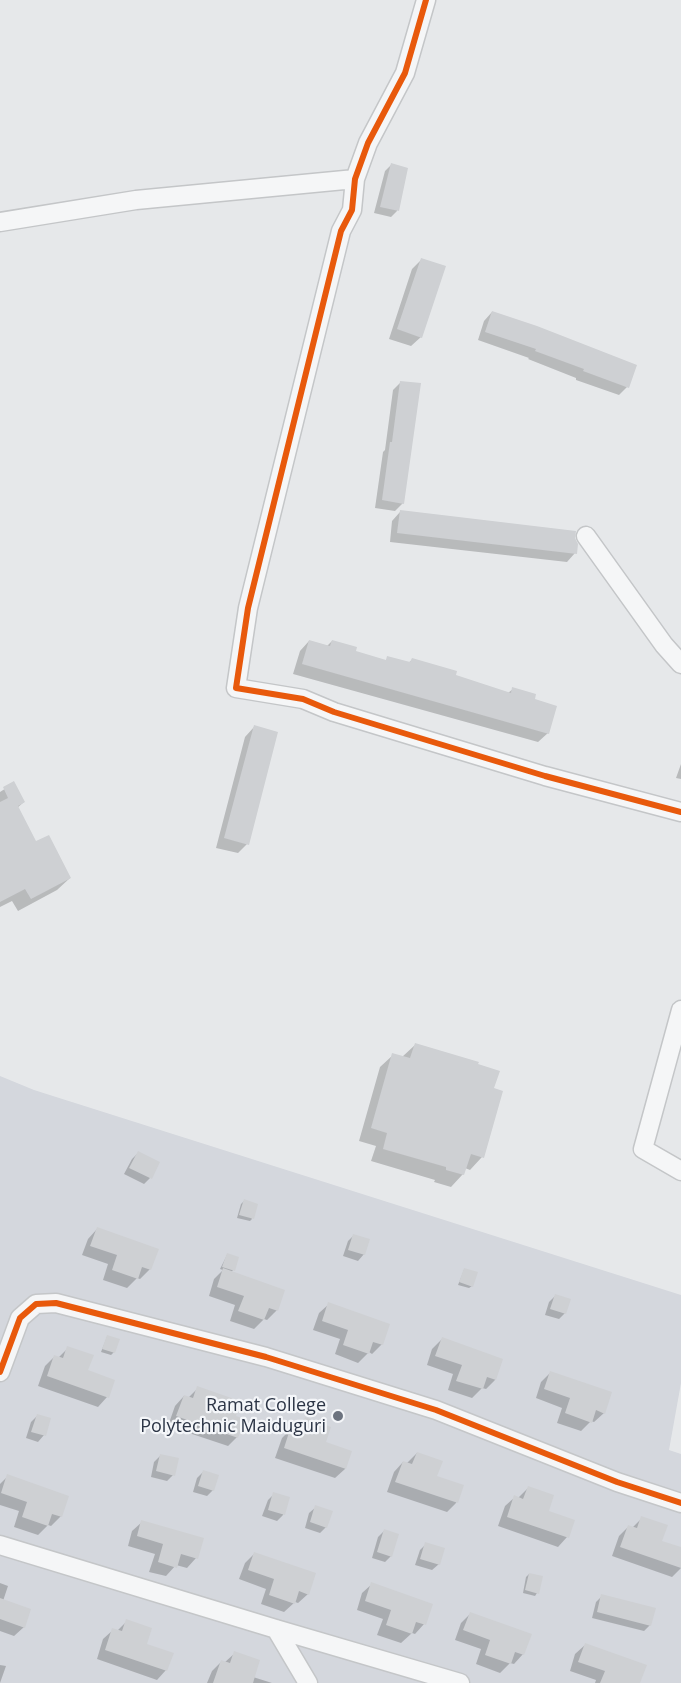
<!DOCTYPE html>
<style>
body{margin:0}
canvas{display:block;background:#e6e8ea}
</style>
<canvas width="681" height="1683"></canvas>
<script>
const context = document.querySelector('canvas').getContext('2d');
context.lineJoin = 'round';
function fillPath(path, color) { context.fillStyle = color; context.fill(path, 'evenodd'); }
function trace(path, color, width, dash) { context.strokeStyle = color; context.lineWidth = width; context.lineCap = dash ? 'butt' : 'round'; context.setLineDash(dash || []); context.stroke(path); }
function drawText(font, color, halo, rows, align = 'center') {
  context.font = font + ' "Open Sans",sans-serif'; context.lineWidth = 4.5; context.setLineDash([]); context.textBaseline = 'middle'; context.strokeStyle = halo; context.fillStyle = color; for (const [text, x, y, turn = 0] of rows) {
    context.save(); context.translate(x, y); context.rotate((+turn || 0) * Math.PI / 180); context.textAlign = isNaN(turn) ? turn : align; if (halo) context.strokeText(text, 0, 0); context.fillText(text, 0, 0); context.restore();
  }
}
const built = new Path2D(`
 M0 1076 34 1090 681 1295V1383L669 1450 681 1454V1683H0Z`);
const shadow = new Path2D(`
 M391 165 403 188 397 211 391 217 374 213 385 171Z
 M421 260V337L411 346 389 339 412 269Z
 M492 312 627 387 619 395 576 380V378L528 359 529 358 478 340 484 321Z
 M401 382 403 503 395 511 375 508 383 452 385 450 393 390Z
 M400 512 575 553 567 562 390 542 392 521Z
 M309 641 327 646 332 641 355 652 385 661 388 658 408 663 412 660 454 677 508 693 513 689 533 700 548 733 538 742 293 674 300 651Z
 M254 727 247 844 238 853 216 848 245 737Z
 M681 764V779L676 778Z
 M14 783 24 802 17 808 36 843 70 878 57 890 18 911 12 901 0 907V792Z
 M415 1045 476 1065 492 1089 482 1157 470 1170 465 1168 463 1174 451 1187 434 1182 435 1180 371 1161 376 1146 359 1141 380 1067 393 1055 402 1057Z
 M138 1153 150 1178 144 1184 124 1174 132 1159Z
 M244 1201 252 1219 250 1221 237 1218 241 1204Z
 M97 1229 150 1269 140 1279 137 1278 127 1288 103 1280 108 1264 82 1255 88 1239Z
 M354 1235 364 1254 358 1261 343 1256 348 1241Z
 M227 1255 233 1270 231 1273 277 1310 267 1320 264 1319 254 1329 230 1321 235 1305 209 1296 214 1279 223 1270 220 1269Z
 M464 1270 472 1286 469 1288 458 1285Z
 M555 1296 565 1313 559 1319 545 1315 549 1302Z
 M329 1304 382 1344 372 1354 369 1352 358 1363 335 1354 340 1339 313 1330 319 1313Z
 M107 1337 114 1352 111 1355 101 1352Z
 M442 1339 502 1360 495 1380 486 1389 482 1388 472 1398 448 1390 453 1374 427 1365 432 1349Z
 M68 1348 107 1397 98 1407 38 1386 45 1366 54 1357 58 1358Z
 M551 1372 604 1413 594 1422 591 1421 581 1431 557 1423 562 1408 536 1398 541 1382Z
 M198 1388 234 1417 237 1437 228 1446 168 1426 175 1406 184 1396 188 1398Z
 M37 1416 44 1435 38 1442 26 1438 31 1422Z
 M305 1419 324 1443 350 1452 345 1469 335 1478 275 1458 282 1438 292 1428 295 1429Z
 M417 1453 436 1477 462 1486 456 1503 447 1512 387 1492 394 1472 403 1462 407 1463Z
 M161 1455 173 1475 167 1481 151 1477 154 1462Z
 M203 1472 213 1490 207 1496 193 1492 197 1478Z
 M8 1476 61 1516 51 1526 48 1525 38 1535 14 1527 19 1511 0 1505V1484Z
 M528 1488 567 1537 558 1547 498 1526 505 1506 515 1497 518 1498Z
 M274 1494 289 1498 283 1515 277 1521 262 1516 268 1500Z
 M316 1507 326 1527 320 1533 305 1528 309 1513Z
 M642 1518 660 1542 681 1549V1568L672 1577 612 1556 619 1536 628 1527 632 1528Z
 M142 1522 196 1558 187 1568 176 1565 166 1576 149 1572 155 1554 128 1546 132 1531Z
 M384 1531 391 1556 385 1562 372 1558 378 1537Z
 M426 1544 439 1564 432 1570 415 1565 420 1550Z
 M255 1553 308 1594 298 1603 295 1602 284 1612 261 1604 266 1589 239 1579 245 1563Z
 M529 1574 537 1593 535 1596 523 1593 526 1577Z
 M0 1583 8 1586 3 1601 24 1627 14 1636 0 1631Z
 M372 1584 424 1624 415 1634 412 1633 401 1643 377 1635 383 1619 357 1610 362 1593Z
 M602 1596 650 1625 644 1631 592 1618 596 1602Z
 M470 1614 523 1654 514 1664 510 1663 500 1673 476 1664 481 1649 455 1640 461 1623Z
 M127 1621 166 1670 157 1680 97 1659 103 1639 113 1630 117 1631Z
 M585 1645 639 1683H595L596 1680 570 1671 575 1654Z
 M235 1653 253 1677 272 1683H207L212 1671 221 1662 224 1663Z
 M0 1665 6 1666 0 1683Z`);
const building = new Path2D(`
 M391 163 408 168 399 211 380 207Z
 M421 258 446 266 422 338 397 329Z
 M492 311 537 326 637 365 629 388 583 371 584 369 535 351 536 349 485 332Z
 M400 381 421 383 404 504 382 500 390 442H392Z
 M400 510 576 531 575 538 578 544 577 554 397 533Z
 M309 640 330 646 332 640 357 647 356 651 386 660 387 656 410 662 412 658 457 671 456 675 511 693 512 687 536 694 535 699 557 706 549 734 302 664Z
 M254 725 278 732 249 845 224 838Z
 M14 781 25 802 18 806 36 841 49 835 71 878 31 899 25 889 0 902V802L8 798 3 787Z
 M415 1043 479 1062 478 1064 500 1071 494 1088 503 1091 484 1158 471 1154 464 1175 446 1170V1167L383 1149 387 1133 371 1128 392 1053 410 1058Z
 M138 1151 160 1162 152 1179 129 1168Z
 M244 1199 258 1204 254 1219 239 1215Z
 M97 1227 159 1249 151 1270 142 1267 138 1279 112 1270 117 1255 90 1246Z
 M353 1234 370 1239 365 1255 348 1250Z
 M227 1253 239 1257 235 1271 222 1267Z
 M223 1268 285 1290 278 1311 269 1308 264 1320 238 1311 244 1296 217 1287Z
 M464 1268 478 1272 473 1287 459 1282Z
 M555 1294 571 1299 566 1314 550 1309Z
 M328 1302 390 1324 383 1345 373 1342 369 1354 343 1345 348 1330 322 1321Z
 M107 1335 120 1339 115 1353 102 1349Z
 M442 1337 503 1359 496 1380 487 1377 483 1389 456 1381 462 1365 435 1356Z
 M67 1346 94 1355 88 1370 115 1380 109 1398 47 1376 54 1355 63 1358Z
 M550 1371 612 1392 605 1414 596 1410 592 1423 565 1413 570 1398 544 1389Z
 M197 1386 240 1401 236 1416 245 1419 238 1438 176 1416 184 1395 193 1398Z
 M37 1414 51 1418 46 1436 31 1432Z
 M305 1417 331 1427 326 1442 352 1451 346 1469 284 1448 291 1426 300 1430Z
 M417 1452 443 1461 437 1476 464 1485 458 1503 395 1482 403 1461 412 1464Z
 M160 1454 179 1458 175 1476 156 1471Z
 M203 1470 219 1475 214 1491 198 1486Z
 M7 1474 69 1496 62 1517 52 1514 48 1526 22 1517 27 1502 1 1493Z
 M528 1486 554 1495 549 1511 575 1520 569 1538 507 1517 514 1495 523 1499Z
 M273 1492 290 1497 285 1515 268 1510Z
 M315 1505 333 1511 327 1528 310 1522Z
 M641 1516 668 1525 662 1541 681 1547V1568L620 1547 628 1525 637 1528Z
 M141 1520 204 1538 198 1559 181 1554 177 1568 158 1562 163 1544 137 1536Z
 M384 1529 399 1534 392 1557 377 1552Z
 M425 1542 445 1548 440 1565 420 1559Z
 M254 1552 316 1573 309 1595 299 1591 295 1604 269 1595 274 1579 248 1570Z
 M529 1573 543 1576 539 1594 525 1590Z
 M371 1582 433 1604 426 1625 416 1622 412 1634 386 1625 391 1610 365 1601Z
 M601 1594 656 1608 651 1626 597 1612Z
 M0 1598 31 1609 25 1628 0 1619Z
 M470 1612 532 1634 524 1655 515 1652 511 1664 485 1655 490 1640 463 1630Z
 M126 1619 152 1628 147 1644 174 1653 167 1671 105 1650 112 1628 122 1631Z
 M585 1643 647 1665 640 1683H600L605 1671 578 1662Z
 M234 1651 260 1660 253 1683H213L221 1660 230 1663Z`);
const street = new Path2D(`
 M426 0 405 73 368 143 355 179 352 210 341 231 248 608 236 688 303 699 334 712 545 776 681 812
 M0 222 136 200 355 179
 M586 536 664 645 681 664
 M681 1010 643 1149 681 1171
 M0 1372 20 1318 36 1304 56 1303 266 1357 436 1410 617 1482 681 1503
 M0 1545 276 1629 460 1683
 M276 1629 308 1683`);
const cycleway = new Path2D(`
 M426 0 405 73 368 143 355 179 352 210 341 231 248 608 236 688 303 699 334 712 545 776 681 812
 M0 1372 20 1318 36 1304 56 1303 266 1357 436 1410 617 1482 681 1503`);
const markers = [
 [338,1416,6,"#6c737f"]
];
const poiNames = [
 ["Ramat College",326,1406],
 ["Polytechnic Maiduguri",326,1427]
];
fillPath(built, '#d4d7dd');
fillPath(shadow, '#0003');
fillPath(building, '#ced0d3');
trace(street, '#c4c6c8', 21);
trace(street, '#f5f6f7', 18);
trace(cycleway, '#e8590c', 6);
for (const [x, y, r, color] of markers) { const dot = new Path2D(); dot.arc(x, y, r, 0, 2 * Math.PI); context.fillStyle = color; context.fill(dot); trace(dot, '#f4f6f9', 2); }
drawText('18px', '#2b3445', '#f4f6f9', poiNames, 'right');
</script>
